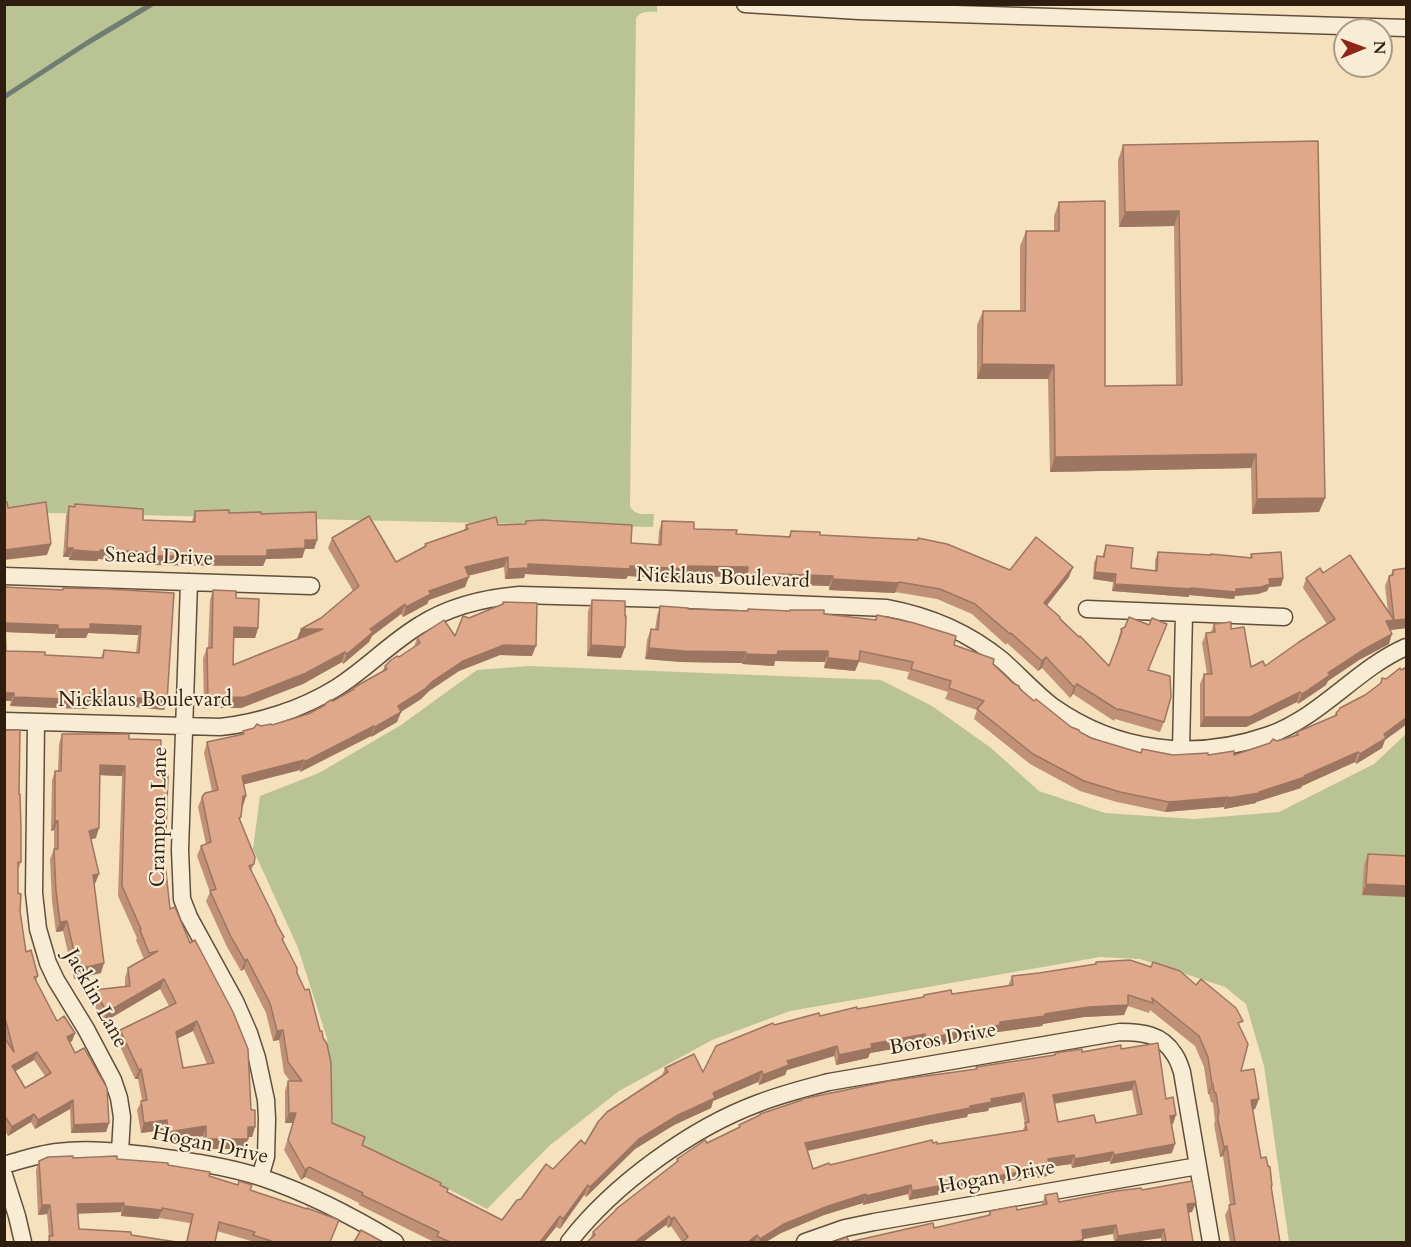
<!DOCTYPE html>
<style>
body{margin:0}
#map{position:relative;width:1411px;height:1247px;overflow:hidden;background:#f5e1be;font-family:Cardo,serif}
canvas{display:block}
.frame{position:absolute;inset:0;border:6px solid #2f1e10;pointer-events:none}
.north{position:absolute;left:1333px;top:18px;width:60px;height:60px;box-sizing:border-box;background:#f8ecd5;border:2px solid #a89a86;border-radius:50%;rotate:89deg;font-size:16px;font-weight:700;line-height:24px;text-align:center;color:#2f1e10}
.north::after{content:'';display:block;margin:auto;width:21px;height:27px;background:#8f2418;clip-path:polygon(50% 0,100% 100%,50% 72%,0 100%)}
</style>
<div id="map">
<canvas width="1411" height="1247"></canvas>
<div class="frame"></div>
<div class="north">N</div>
</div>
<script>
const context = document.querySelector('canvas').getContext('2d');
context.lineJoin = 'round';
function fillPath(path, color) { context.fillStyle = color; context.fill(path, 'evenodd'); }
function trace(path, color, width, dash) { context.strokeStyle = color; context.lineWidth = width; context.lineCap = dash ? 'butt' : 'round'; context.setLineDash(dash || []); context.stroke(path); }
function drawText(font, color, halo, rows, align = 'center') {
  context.font = font + ' Cardo,serif'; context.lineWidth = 4.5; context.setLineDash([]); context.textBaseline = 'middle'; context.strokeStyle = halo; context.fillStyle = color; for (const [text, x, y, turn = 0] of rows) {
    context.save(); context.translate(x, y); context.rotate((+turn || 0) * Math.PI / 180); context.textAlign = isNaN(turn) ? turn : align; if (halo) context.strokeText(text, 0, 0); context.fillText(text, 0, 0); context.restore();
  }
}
const green = new Path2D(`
 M4 5H657V12C649 12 640 10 636 19L630 506C634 516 645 514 654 514L653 527 5 512Z
 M529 666 881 680 932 706 991 748 1039 791 1105 813 1194 819 1279 812 1374 764 1406 734V1242H1289L1264 1066 1246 1004 1225 987 1140 959 1100 957 790 1011 712 1040 619 1091 549 1146 487 1209 333 1129 327 1038 298 948 253 849 260 796 319 773 401 725 477 670Z`);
const stream = new Path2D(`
 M4 97 87 43 152 4`);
const minor = new Path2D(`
 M745 4 859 11 1406 28
 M4 576 311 586
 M189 582 180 850 182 899 189 917 235 1001 249 1033 257 1058 266 1100 267 1119 266 1157 260 1177
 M1087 609 1284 617
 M4 721 220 727C259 723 302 709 336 688 365 670 390 643 420 625 450 606 484 598 519 595L667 599 887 608C930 616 968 632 1002 660 1019 675 1034 692 1052 706 1117 752 1194 761 1269 735 1322 716 1356 669 1406 647
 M36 722 34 893 38 929 48 963 56 980 86 1029 113 1080 119 1098 122 1117 120 1152
 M1181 750 1184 613
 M4 1165C22 1160 39 1154 57 1152 89 1148 121 1152 153 1156 188 1161 226 1166 260 1177 305 1192 354 1217 395 1242
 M4 1175 17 1216 23 1242
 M569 1242C613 1185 691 1128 759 1103 782 1094 806 1088 829 1082L1120 1032C1142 1032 1162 1034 1174 1054 1178 1059 1180 1066 1182 1072L1211 1242
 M805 1242 845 1228 874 1222 1198 1166`);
const wall = new Path2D(`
 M1318 141 1325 498 1319 512 1252 514 1251 468 1050 472 1048 379H977V325L983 311H1020V246L1026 231H1054V216L1059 202 1105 386 1176 385 1174 226 1119 227 1118 160 1123 145Z
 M75 504 143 520 192 521 195 511 261 514 317 540 314 549H305L302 558 266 559 263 566 148 565V561L98 559 97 561 69 560V557H63L66 516 69 506 75 507Z
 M526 521 631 543 658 545 659 531 662 521 694 529 736 534 789 536 791 531 820 535 1010 570 1069 577 1047 605 1109 666 1118 642V639L1121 629 1148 671 1164 722 1160 732 1115 719 1114 721 1073 694 1070 698 1042 668 1038 671 1007 643 1006 645 972 614 937 599 895 592V593L829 590V586L775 584 774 586 744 585V577L685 576 684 579 628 576 626 579 525 574 524 578 505 579 504 567 468 576 465 587 429 600 427 604 403 617 401 614 372 636 369 642 343 664 342 662 303 684 241 708H204L203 658 207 648H208L210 600 213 590 236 598 258 628 255 638H234L233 665 297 639 301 629 321 618 353 591 328 548 332 538 396 562 424 547 425 544 464 531 466 525H525Z
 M1106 545 1131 568 1155 571V560L1158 552 1250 558 1251 554 1283 578 1281 586 1269 587 1267 591 1258 594 1235 596 1234 599 1189 595V597L1112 591 1113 582 1093 579 1094 563 1097 556 1102 557Z
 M1407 568V628L1390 630 1389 644 1359 660 1328 681 1326 685 1298 704 1297 702 1246 727H1200V684L1204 674H1207L1202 643 1206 633 1211 632 1214 624 1231 629 1251 667 1265 666 1327 624 1303 588 1306 578 1323 573 1388 611 1385 586 1389 576H1390L1393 570Z
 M4 587 62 590 63 588 174 593 167 701 164 710 89 702 87 709 10 706 11 701H4ZM5 632 55 634V638H86L88 633 138 635 136 653 104 650 101 658 45 655 6 651Z
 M592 600 625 647 621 658 587 656 588 611Z
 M503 602 532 656 500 655 459 671 429 691 421 699 401 712 397 722 371 737V736L300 772V770L244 784 243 806 240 820 254 864 251 871 276 922 297 973 332 1123 365 1137 362 1145 440 1185 447 1192 502 1220 521 1199 553 1169 585 1144 662 1076 665 1068 703 1072 774 1025 857 1009 923 997 924 995 952 994 1008 986 1012 976 1039 973 1095 964 1096 962 1240 1027 1241 1071 1259 1099 1255 1109 1252 1110 1261 1158 1268 1166 1272 1186 1271 1189 1280 1242H1230L1225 1215 1230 1205 1223 1156 1220 1157 1215 1130 1214 1124 1215 1121 1213 1103 1211 1102 1209 1094H1208L1204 1067 1195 1046 1150 1010 1149 1013 1128 1006 1124 1015 1084 1017 1043 1024 1042 1026 998 1032 997 1036 955 1042 922 1049 921 1044 870 1053 868 1058 836 1065 834 1056 787 1070 785 1075 759 1085 758 1082 713 1101 711 1108 674 1125 635 1149 586 1197 584 1195 560 1229 556 1227 544 1242H434L359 1205V1203L345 1196 305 1177 301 1180 284 1150 293 1123H285V1091L288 1081H290L284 1073 279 1040 273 1041 266 1013 244 969 241 971 227 947 206 901 210 892 197 856 201 846 206 844 198 807 202 797 212 791 204 753 207 742 242 735 243 731 261 726 272 725 308 714 353 690V688L382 672 385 666 414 647 417 638 455 636 469 618 502 605Z
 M660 606 688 609 824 614 875 620 877 615 954 645 993 664 1034 701 1071 727 1091 738 1141 753 1142 749 1173 755H1234L1295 735 1297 732 1334 716 1336 713 1365 695 1380 684 1382 678 1386 679 1407 667V724L1385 740 1382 748 1356 764 1355 762 1302 786 1301 788 1256 802V803L1224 809V807L1165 812 1117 802 1080 791 1030 764 974 719 977 710 945 699 948 692 907 679 909 672 859 662 855 671 824 668 825 662 775 661 774 666 742 664V663L681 662 645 659 647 640 651 629 655 630 657 616Z
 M4 730 19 794 21 862 18 870V893L26 952 38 976 36 981 57 1021 75 1033 72 1041 70 1042 109 1123 106 1132 71 1133 70 1109 35 1129 31 1122 8 1136 4 1129V1037L5 1039 4 1035ZM34 1060 45 1076 25 1088 15 1071Z
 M62 734 129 739 160 775 165 862 170 909 251 1110 255 1127 252 1137H248L245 1149H203V1136L165 1142 163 1130 141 1133 137 1110 142 1100 138 1079H135L117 1040 120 1030 169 1006 160 989 104 1022 91 1000 94 990 125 986V978L128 968 144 959 136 940 137 938 118 896 122 776 100 775 96 838 91 839 95 884H94L101 973 74 979 63 931 56 932 52 901 50 859 54 849V830L51 831 52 780 55 771H58L59 744ZM193 1031 207 1064 183 1068 177 1039Z
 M1368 854 1407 856 1362 895 1364 865Z
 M1121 1049 1166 1099 1173 1124H1171L1172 1153 1110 1164V1161L1072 1168 1071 1164 1050 1167 1047 1176 994 1185V1184L909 1200 908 1194 863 1205V1203L824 1215 781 1233 766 1242H682L671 1226 668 1228 666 1225 643 1242H588L590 1239 593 1232 615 1211 616 1209 676 1162 677 1159 707 1143 739 1127V1125L759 1115 760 1114 801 1101 802 1099 976 1069V1067L1054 1055 1055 1053ZM1132 1090 1137 1115 1096 1123 1058 1122 1054 1104ZM1021 1102 1025 1125 1023 1130 937 1144 933 1143 813 1169 807 1151 925 1125 967 1117 968 1114 988 1111 989 1108Z
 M73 1158 117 1159 168 1165 209 1176 250 1190 330 1242H251V1241L217 1231 215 1242H186L190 1223 159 1218 158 1219 121 1216V1212L78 1213 79 1229 131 1235 177 1242H47L49 1238 47 1214 38 1215 36 1170 39 1161Z
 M1142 1190 1192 1212 1188 1213 1193 1242H1161V1238L1132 1242H1114L1113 1234 849 1242 934 1228 988 1216 990 1211 1017 1210 1042 1205 1045 1195 1059 1202Z`);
const shadedWall = new Path2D(`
 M1179 211 1174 226 1119 227 1125 212Z
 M982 364 1054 365 1048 379H977Z
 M1256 454 1251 468 1050 472 1055 457Z
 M1325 498 1319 512 1252 514 1257 499Z
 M305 540H317L314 549H305L302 558 266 559 263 566 148 565 152 556 267 550Z
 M51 544 47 555 4 560V550Z
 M67 548H73L69 557H63Z
 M73 550H100L152 552 148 561 98 559 97 561 69 560Z
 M508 557 504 567 462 577 465 567Z
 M528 564 630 566 748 567 744 577 685 576 684 579 628 576 626 579 525 574 524 578 505 579 508 569Z
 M1073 567 1069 577 1041 613 1044 603Z
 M1095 572 1116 574 1113 582 1093 579Z
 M747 574H778L833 576 829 586 775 584 774 586 744 585Z
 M469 577 465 587 429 600 427 604 403 617 406 607 429 591Z
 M1283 578 1281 586 1269 587 1267 591 1258 594 1235 596 1234 599 1189 595V597L1112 591 1115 584 1236 589 1269 579Z
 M833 579 899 583 895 593 829 590Z
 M405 604 401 614 372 636 369 642 343 664 347 654 370 629Z
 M1407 619V628L1382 631 1386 621Z
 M5 623 58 625 55 634 4 632Z
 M90 624 141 626 138 635 88 633 86 638H55L58 629Z
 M234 627 258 628 255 638H230Z
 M301 629H323L297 639Z
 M1392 634 1389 644 1359 660 1328 681 1326 685 1298 704 1302 694 1328 673 1363 650Z
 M504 645 536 646 532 656 500 655 459 671 429 691 421 699 396 715 401 712 397 722 371 737 375 727 398 706 433 681 463 661Z
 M591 645 625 647 621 658 587 656Z
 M649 648 746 652 742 663 681 662 645 659Z
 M778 651H828L825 662 775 661 774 666 742 664 746 654Z
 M345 652 342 662 303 684 241 708H204L208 698Z
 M1046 657 1042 668 1038 671 1042 661Z
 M828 658 859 661 855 671 824 668Z
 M1077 684 1073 694 1070 698 1074 687Z
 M1300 692 1297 702 1246 727H1200L1204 717Z
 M4 693H14L11 701H4Z
 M90 693 167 701 164 710 89 702 87 709 10 706 14 697Z
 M1407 717V724L1385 740 1382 748 1356 764 1360 754Z
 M374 726 371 736 300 772 304 762Z
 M1358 752 1355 762 1302 786 1301 788 1256 802V803L1224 809 1228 798 1259 792 1304 776Z
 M304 760 300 770 238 786 242 776Z
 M100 765 125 766 122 776 96 775Z
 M243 796H246L243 806H239Z
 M1228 797 1224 807 1165 812 1169 802Z
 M55 821H58L54 830 51 831Z
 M99 828 96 838 85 841 89 831Z
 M99 874 95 884 89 885 93 875Z
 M1366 884 1407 886V897L1362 895Z
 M67 921 63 931 56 932 60 922Z
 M247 959 244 969 241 971 245 961Z
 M104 963 101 973 74 979 78 969Z
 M164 979 160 989 104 1022 107 1012Z
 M1128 1005 1124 1015 1084 1017 1043 1024 1042 1026 998 1032 997 1036 955 1042 922 1049 926 1039 1000 1022 1088 1007Z
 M197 1021 193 1031 172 1041 176 1032Z
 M283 1030 279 1040 273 1041 277 1031Z
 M75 1033 72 1041 64 1046 67 1037Z
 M925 1034 921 1044 870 1053 868 1058 836 1065 839 1055 871 1044Z
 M837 1046 834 1056 787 1070 785 1075 759 1085 763 1075 787 1061Z
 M37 1052 34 1060 9 1075 12 1066Z
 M141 1069 138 1079H135L139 1070Z
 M762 1071 758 1082 713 1101 711 1108 674 1125 635 1149 586 1197 590 1187 639 1139 713 1093Z
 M1135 1081 1132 1090 1050 1104 1053 1095Z
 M1212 1084H1213L1209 1094H1208Z
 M1024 1093 1021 1102 989 1108 988 1111 968 1114 967 1117 925 1125 801 1152 805 1143 970 1106 991 1099Z
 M1259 1099 1255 1109 1247 1110 1251 1100Z
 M73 1100 70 1109 35 1129 38 1120Z
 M289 1113H296L293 1123H285Z
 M34 1114 31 1122 8 1136 12 1127Z
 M1176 1115 1173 1124 1167 1125 1170 1116Z
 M167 1120 163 1130 141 1133 144 1123Z
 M109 1123 106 1132 71 1133 74 1125Z
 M206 1126 203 1136 165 1142 168 1132Z
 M248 1127H255L252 1137H245Z
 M206 1139H248L245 1149H203Z
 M1175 1144 1172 1153 1110 1164 1114 1155Z
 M1227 1146 1223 1156 1220 1157 1224 1147Z
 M1113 1152 1110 1161 1072 1168 1075 1159Z
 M1074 1155 1071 1164 1050 1167 1047 1176 994 1185 997 1176 1048 1159Z
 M309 1167 305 1177 301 1180 305 1170Z
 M997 1175 994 1184 909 1200 912 1191Z
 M588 1185 584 1195 560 1229 563 1219Z
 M911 1185 908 1194 863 1205 866 1196Z
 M866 1194 863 1203 824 1215 781 1233 766 1242H759L760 1239 784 1224 828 1206Z
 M124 1203 121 1212 74 1214 77 1204Z
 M1196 1203 1192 1212 1183 1213 1187 1204Z
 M42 1205H50L47 1214 38 1215Z
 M124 1206 162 1210 158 1219 121 1216Z
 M560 1216 556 1227 544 1242H540Z
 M669 1216 666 1225 643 1242H635Z
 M674 1217 671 1226 668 1228 671 1219Z
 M1116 1225 1113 1234 1078 1240 1082 1230Z
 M1164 1229 1161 1238 1132 1242H1115L1118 1236Z
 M757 1235 755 1242H748Z`);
const building = new Path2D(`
 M1318 141 1325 498 1257 499 1256 454 1055 457 1054 365 982 364 983 311H1025L1026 231H1059V202L1105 201V386L1182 385 1179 211 1125 212 1123 145Z
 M4 502H7L8 508 46 502 51 544 4 550Z
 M75 504 143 509V520L195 522V511L229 510V513L261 512V514L316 512 317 540H305V548L267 550V556H152V552L100 550V552L73 550V548H67L69 506 75 507Z
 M369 516 396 562 426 546 425 544 468 529 466 525 496 517 498 525 526 524V521L542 520 632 525 631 543 661 545 662 521 694 522V529L737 530 736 534 790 537 791 531 820 532V535L918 540V538L947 544 1010 570 1036 537 1073 567 1044 603 1060 617V619L1079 637 1080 636 1109 666 1122 632 1121 629 1125 627 1129 617 1149 625 1152 618 1167 624 1148 670 1170 676 1171 697 1164 722 1119 709 1118 710 1077 684 1074 687 1046 657 1042 661 1011 633 1010 634 975 604 940 589 899 582V583L833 579V576L778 574V576L747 574 748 567 688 566 687 569 630 566V569L528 564V568L508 569V557L465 567 469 577 429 591 431 594 406 607 405 604 370 629 373 632 347 654 345 652 306 673 245 697 208 698 207 648H212L213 590 236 591V598L259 599 258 628 234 627 233 665 323 629H301L321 618 359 586 332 538Z
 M1106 545 1133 548 1131 568 1157 571 1158 552 1211 555V554L1252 558 1251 554 1281 552 1283 578 1269 579 1270 584 1261 587 1236 589V592L1191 588V589L1115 584 1116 574 1095 572 1097 556 1104 557Z
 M1350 555 1394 620 1389 576 1393 575V570L1407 568V619L1386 621 1392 634 1363 650 1328 673 1330 675 1302 694 1300 692 1250 717H1204V674H1212L1206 633 1215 632 1214 624 1231 622V629L1244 627 1251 667 1263 661 1265 666 1299 642 1335 619 1306 578 1320 568 1323 573Z
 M4 587 63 590V588L108 589 174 593 167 701 90 693V700L14 697V693H4ZM5 623 58 625V629H90V624L141 626 139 653 104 650 103 658 45 655V652L6 651Z
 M592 600 625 601V616H626L625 647 591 645Z
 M503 602 537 603 536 646 504 645 463 661 433 681 425 689 398 706 401 712 375 727 374 726 304 762V760L242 776 246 796H243L241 817 239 818 255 857 254 864 249 866 276 921H275L284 937 282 939 297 968V973L305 990 309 989 320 1031H322L323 1038 327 1044 331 1063 332 1123 365 1137 362 1145 441 1183 440 1185 448 1189 447 1192 502 1220 517 1200 521 1199 546 1164 553 1169 581 1140 585 1144 598 1122 607 1112 668 1072 665 1068 694 1054 703 1072 716 1046 773 1023 774 1025 819 1013 820 1016 857 1007V1009L924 997V995L951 990 952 994 1013 985 1012 976 1039 973 1096 964V962L1130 960 1151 967 1153 962 1180 971 1196 985 1201 979 1236 1008 1243 1021 1238 1023 1248 1044 1241 1071 1254 1069 1259 1099 1251 1100 1261 1158 1266 1157 1268 1166 1270 1167 1272 1186H1271L1280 1242H1235L1229 1205 1235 1204 1227 1146 1224 1147 1218 1120V1114L1219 1113 1216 1093 1214 1092 1213 1084H1212L1208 1057 1199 1036 1152 998 1153 1003 1128 995V1005L1088 1007 1045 1014V1016L1000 1022V1025L959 1032 926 1039 925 1034 871 1044 872 1048 839 1055 837 1046 787 1061 789 1065 763 1075 762 1071 713 1093 715 1098 678 1115 639 1139 590 1187 588 1185 563 1219 560 1216 540 1242H450L437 1236 439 1232 362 1195 363 1193 348 1186 309 1167 305 1170 288 1140 296 1113H289L288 1081H302L288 1062 283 1030 277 1031 270 1003 247 959 245 961 231 937 210 891 216 889 201 846 211 842 202 797 205 793 218 790 207 742 244 734 243 731 254 728 257 724 261 726 271 724 272 725 308 714 325 705 326 703 331 700 333 701 354 689 353 688 387 669 385 666 391 660 397 656 399 657 420 643 417 638 444 620 455 636 463 616 469 618 503 604Z
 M660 606 688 608V609L748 611V609L790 611V610H824V614L876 620 877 615 914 623 956 636 954 645 994 659 993 664 1013 683 1019 686 1020 689 1034 701 1036 699 1071 727 1079 730 1080 732 1091 738 1141 753 1142 749 1173 755 1208 753V755L1234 751V755L1270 743 1273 739 1277 741 1298 735 1297 732 1337 715 1336 713 1339 710 1340 708 1365 695 1381 683 1382 678 1386 679 1400 668 1401 670 1407 667V717L1384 734 1386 738 1360 754 1358 752 1304 776 1305 777 1259 792 1260 793 1228 798V797L1169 802 1120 792 1084 781 1033 754 977 709 984 701 949 688 951 681 911 669 913 662 860 651 859 661 828 658V651H778L777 655 746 654V652L684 651 649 648 651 629 658 630Z
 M4 730H20L19 794H20L21 829V862H18V893L21 894 20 911 26 952 31 950 38 976 34 977 57 1021 64 1016 75 1033 67 1037 75 1053 84 1048 107 1088 109 1123 74 1125 73 1100 38 1120 34 1114 12 1127 4 1115V1037L14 1052 4 1014ZM37 1052 51 1073 25 1088 12 1066Z
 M62 734H129V739L161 740 160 775 168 776 165 862 170 909 175 907 190 943 195 940 233 1012 248 1049 251 1110H255V1127H248V1139H206V1126L168 1132 167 1120 144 1123 141 1101 147 1100 141 1069 139 1070 120 1030 176 1003 164 979 107 1012 94 990 130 986 128 968 158 951 149 953 140 930 141 929 122 886 125 766 100 765 99 828 89 831 99 874 93 875 104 963 78 969 67 921 60 922 56 891 54 849H58V821H55V771H61ZM197 1021 214 1063 183 1068 176 1032Z
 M1368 854 1407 856V886L1366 884Z
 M1158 1043 1166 1099 1173 1097 1176 1115 1170 1116 1175 1144 1114 1155 1113 1152 1075 1159 1074 1155 1048 1159 1050 1167 997 1176V1175L912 1191 911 1185 866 1196V1194L828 1206 784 1224 760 1239 757 1235 748 1242H682L688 1237 674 1217 671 1219 669 1216 635 1242H590L588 1241 595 1235 593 1232 616 1210V1209L678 1161 677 1159 705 1140 707 1143 740 1127 739 1125 760 1115V1114L802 1100V1099L889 1081 977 1069 976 1067 1055 1055V1053L1082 1049V1052L1121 1045V1049ZM1135 1081 1142 1114 1096 1123 1094 1115 1058 1122 1053 1095ZM1024 1093 1029 1122 1025 1123 1027 1130 937 1144V1142L933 1143 932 1140 830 1165 829 1163 813 1169 805 1143 929 1116 970 1108V1106L992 1102 991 1099Z
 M73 1156V1158L117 1156V1159L168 1163V1165L210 1172 209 1176 238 1185 239 1181 252 1185 250 1190 307 1209V1208L339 1220 330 1242H274L253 1235 255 1232 219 1222 215 1242H187L193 1214 162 1208V1210L124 1206V1203L77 1204 79 1229 131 1232V1235L177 1242H50L49 1236H53L50 1205H42L39 1161 48 1157Z
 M1192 1181 1196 1203 1187 1204 1193 1242H1166L1164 1229 1118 1236 1116 1225 1082 1230 1083 1240 1070 1242H834L847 1237 849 1242 933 1223 934 1228 990 1215V1211L1016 1206 1017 1210 1047 1204 1045 1195 1057 1193 1059 1202 1116 1191 1141 1188 1142 1190Z
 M361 1230 383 1242H354Z`);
const streetNames = [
 ["Snead Drive",159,558,2],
 ["Nicklaus Boulevard",723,579,2],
 ["Nicklaus Boulevard",145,701],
 ["Crampton Lane",160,817,-89],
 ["Jacklin Lane",95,999,61],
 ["Boros Drive",943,1040,-10],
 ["Hogan Drive",210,1146,12],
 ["Hogan Drive",997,1178,-10]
];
fillPath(green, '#bac393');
trace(stream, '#707d72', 5);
trace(minor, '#604f3c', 19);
trace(minor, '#f8ecd5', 16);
fillPath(wall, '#c09077');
fillPath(shadedWall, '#9c7661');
fillPath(building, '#dfa88a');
trace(building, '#9c7661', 1.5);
drawText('21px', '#2f1e10', '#f8ecd5', streetNames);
</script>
